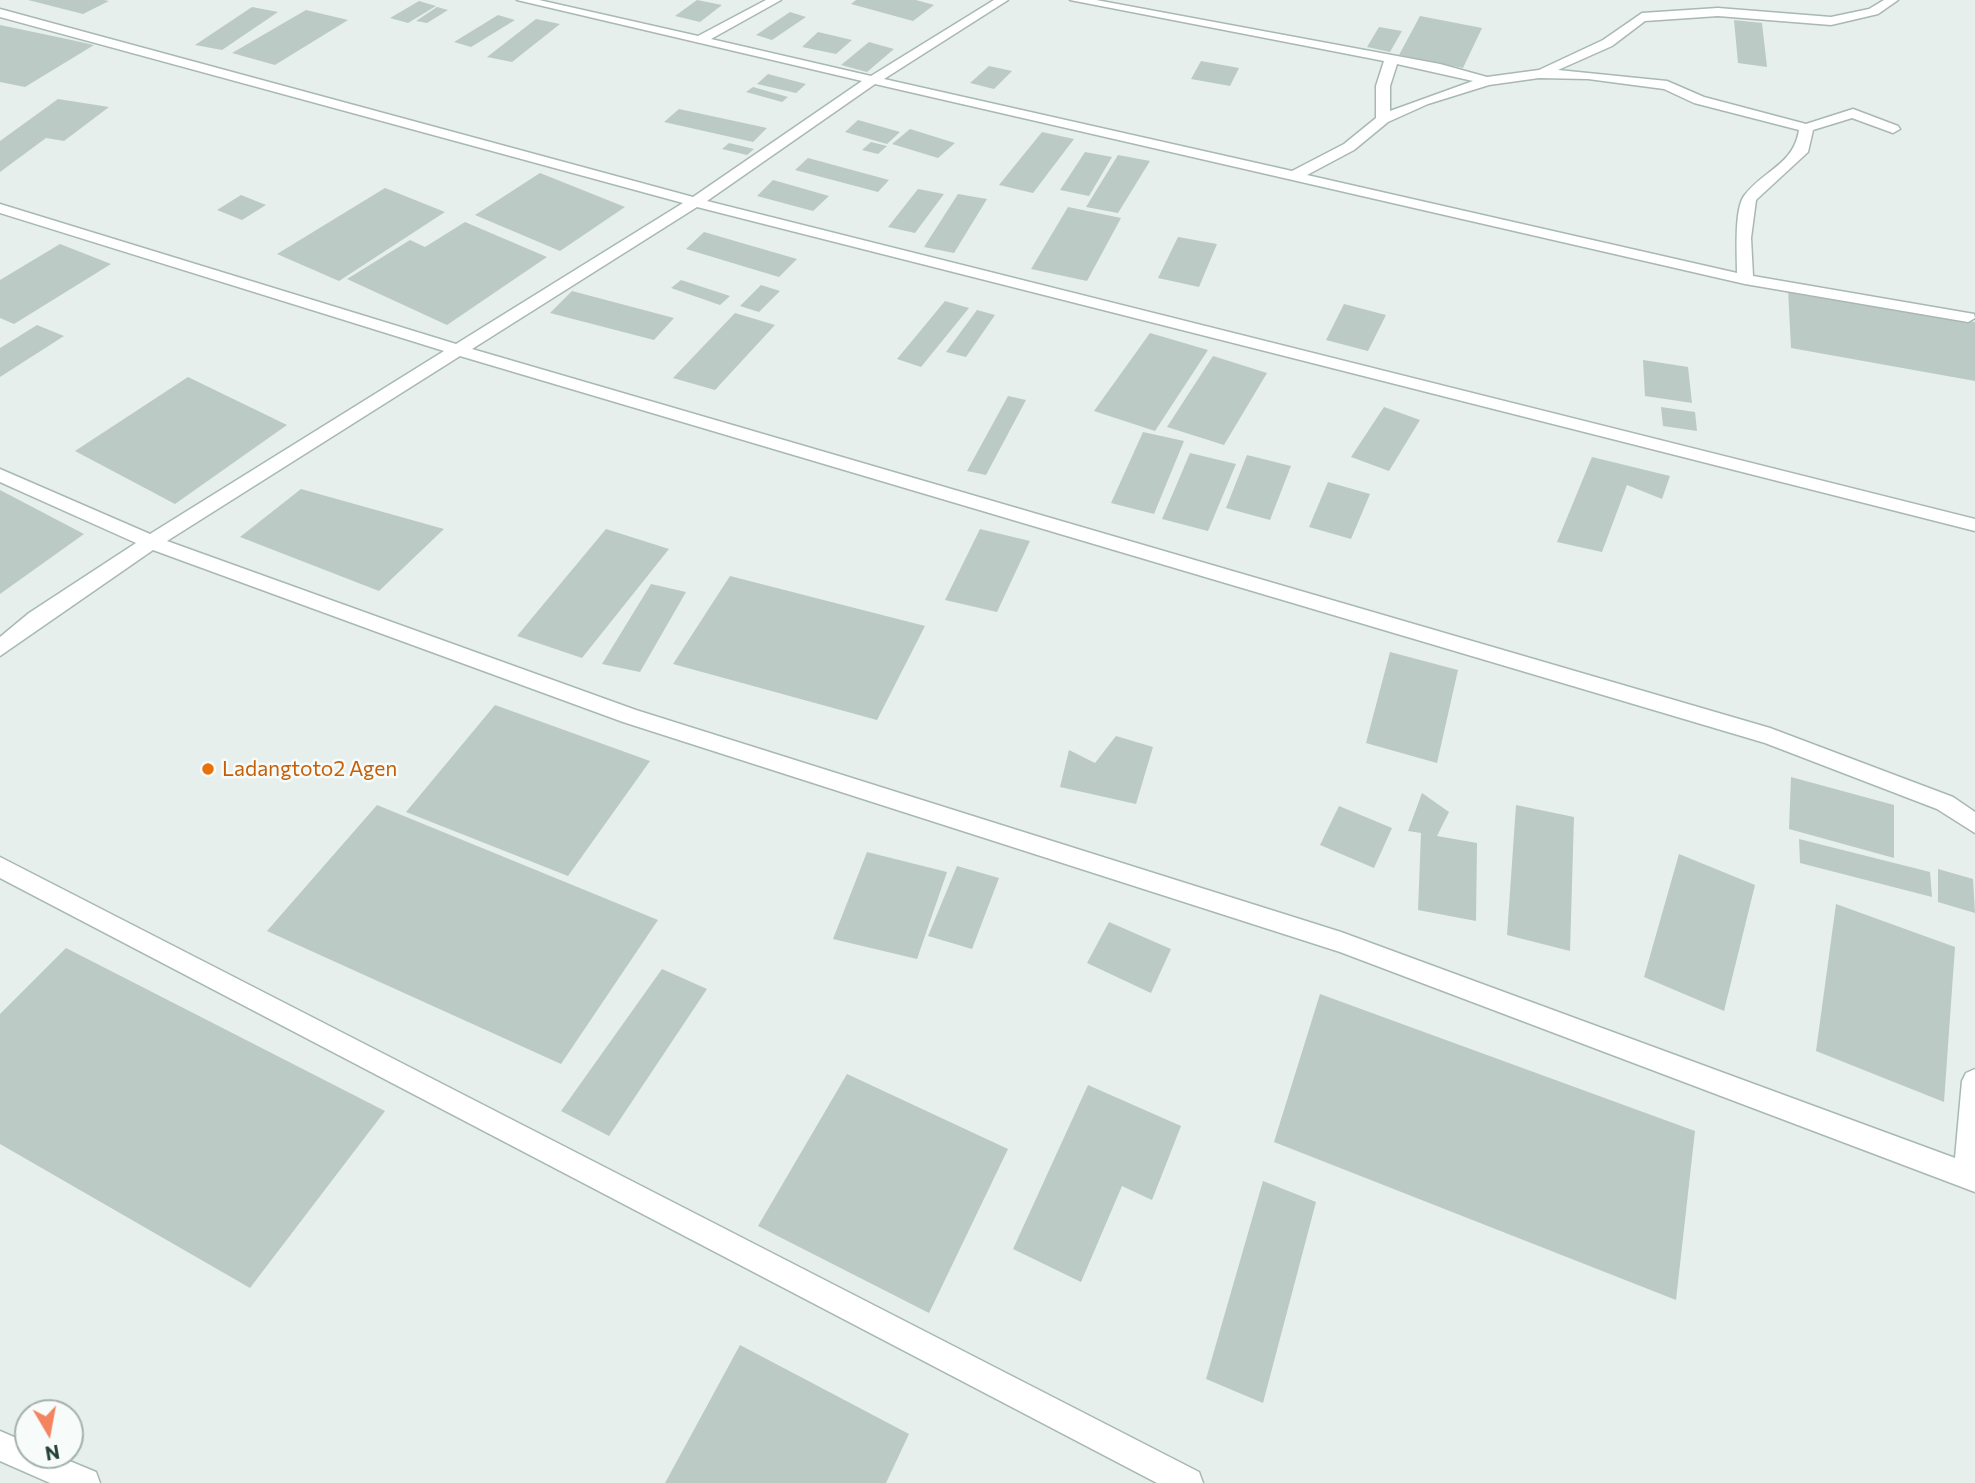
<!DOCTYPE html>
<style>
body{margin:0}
#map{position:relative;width:1975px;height:1483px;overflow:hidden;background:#e6efeb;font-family:Commissioner,sans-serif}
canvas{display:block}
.north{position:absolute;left:14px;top:1399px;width:70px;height:70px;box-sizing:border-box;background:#f7fbf9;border:2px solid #a3b1ad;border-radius:50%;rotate:170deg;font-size:19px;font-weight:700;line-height:28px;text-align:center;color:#24423a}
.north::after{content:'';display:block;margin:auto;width:24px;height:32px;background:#f4845f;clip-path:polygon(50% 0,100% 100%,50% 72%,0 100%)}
</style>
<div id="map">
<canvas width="1975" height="1483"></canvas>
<div class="north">N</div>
</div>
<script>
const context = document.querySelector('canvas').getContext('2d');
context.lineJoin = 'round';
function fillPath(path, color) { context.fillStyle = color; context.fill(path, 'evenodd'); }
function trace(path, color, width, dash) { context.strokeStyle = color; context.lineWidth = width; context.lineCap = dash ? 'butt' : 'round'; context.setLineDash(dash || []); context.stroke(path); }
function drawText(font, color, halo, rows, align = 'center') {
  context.font = font + ' Commissioner,sans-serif'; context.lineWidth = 5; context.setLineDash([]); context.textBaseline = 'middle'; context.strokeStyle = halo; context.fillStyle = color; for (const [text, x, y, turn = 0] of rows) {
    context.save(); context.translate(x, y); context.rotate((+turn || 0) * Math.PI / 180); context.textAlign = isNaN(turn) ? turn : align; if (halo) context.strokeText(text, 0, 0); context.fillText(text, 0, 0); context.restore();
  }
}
const building = new Path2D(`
 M28 0H104L109 1 83 14Z
 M697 0 722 5 700 22 675 16Z
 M856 0H916L934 5 913 21 851 4Z
 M419 1 436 6 408 23 390 18Z
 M252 7 278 12 222 50 195 45Z
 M437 7 448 10 427 23 416 21Z
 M306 10 348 20 275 65 232 53Z
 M790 12 806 17 772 40 756 35Z
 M498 15 515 20 471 47 454 42Z
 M1420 16 1482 28 1463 68 1399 55Z
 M536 19 560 24 512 62 487 57Z
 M1734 20 1762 23 1767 67 1738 63Z
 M0 25 67 39 94 45 25 87 0 82Z
 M1379 27 1402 31 1390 52 1367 47Z
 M818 32 852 40 836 54 802 47Z
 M869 42 894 49 867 72 841 65Z
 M1201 61 1239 68 1230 86 1191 79Z
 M989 66 1012 71 994 89 970 83Z
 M768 74 806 84 796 93 757 84Z
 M753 87 788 97 782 102 746 92Z
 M58 99 109 107 64 141 46 138 0 172V141Z
 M679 109 767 128 753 142 664 122Z
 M858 120 900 132 887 144 845 132Z
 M910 129 955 143 938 158 892 144Z
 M1042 132 1074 139 1033 193 999 185Z
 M871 142 887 146 878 154 862 150Z
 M729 143 754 149 747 155 722 149Z
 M1085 152 1112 157 1089 196 1060 190Z
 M1118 155 1150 161 1118 213 1086 207Z
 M808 158 889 180 878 192 795 170Z
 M540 173 625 207 560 251 475 215Z
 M773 180 829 196 813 211 757 196Z
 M385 188 445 212 339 281 277 254Z
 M918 189 944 194 915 233 888 227Z
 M958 194 987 199 954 253 924 247Z
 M241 195 266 205 242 220 217 210Z
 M1068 207 1121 218 1087 281 1031 269Z
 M465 222 547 257 447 325 347 279 410 240 425 247Z
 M704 232 797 259 779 277 686 249Z
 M1178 237 1217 244 1199 287 1158 278Z
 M60 244 111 264 14 324 0 318V280Z
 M681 280 730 296 720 305 671 288Z
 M761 285 780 291 759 312 740 306Z
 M1788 289 1975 322V381L1791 348Z
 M572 291 674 318 654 340 550 313Z
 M945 301 969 308 921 367 897 359Z
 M1344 304 1386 315 1368 351 1326 340Z
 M977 310 995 315 966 357 946 352Z
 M735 313 775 325 715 390 673 378Z
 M37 325 64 336 0 377V348Z
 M1150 333 1208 350 1155 431 1094 411Z
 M1213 356 1267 373 1224 445 1167 427Z
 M1643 360 1688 367 1692 403 1645 396Z
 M188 377 287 425 175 504 75 451Z
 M1008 396 1026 400 986 475 967 471Z
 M1384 407 1420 420 1389 471 1351 457Z
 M1661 407 1695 412 1697 431 1663 426Z
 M1143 432 1184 441 1154 514 1111 503Z
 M1190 453 1236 464 1208 531 1162 519Z
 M1247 455 1291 466 1270 520 1226 508Z
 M1592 457 1670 476 1662 499 1627 485 1602 552 1557 542Z
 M1328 482 1370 494 1351 539 1309 527Z
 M301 489 444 529 379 591 240 537Z
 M0 490 84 534 0 594Z
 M606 529 669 549 582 658 517 636Z
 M980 529 1030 541 997 612 945 600Z
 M730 576 925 626 877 720 673 664Z
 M651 584 686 592 640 672 602 664Z
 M1390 652 1458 670 1437 763 1366 743Z
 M495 705 650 761 568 876 406 812Z
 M1116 736 1153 747 1136 804 1060 787 1069 750 1095 763Z
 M1791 777 1894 805V858L1789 829Z
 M1422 793 1449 812 1437 836 1477 843 1476 921 1418 910 1421 833 1408 831Z
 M377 805 658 920 561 1064 267 931Z
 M1516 805 1574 817 1570 951 1507 935Z
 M1339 806 1392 828 1374 868 1320 845Z
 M1799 839 1930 872 1932 897 1800 863Z
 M867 852 947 872 917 959 833 939Z
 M1679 854 1755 885 1724 1011 1644 977Z
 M957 866 999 878 972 949 928 936Z
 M1938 869 1973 879 1975 913 1938 902Z
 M1836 904 1955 947 1944 1102 1816 1051Z
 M1109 922 1171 949 1151 993 1087 963Z
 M66 948 385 1111 250 1288 0 1144V1014Z
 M662 969 707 989 609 1136 561 1111Z
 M1320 994 1695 1131 1676 1300 1274 1142Z
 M847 1074 1008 1149 929 1313 758 1226Z
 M1088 1085 1181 1126 1152 1200 1122 1186 1081 1282 1013 1249Z
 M1263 1181 1316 1202 1263 1403 1206 1379Z
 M740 1345 909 1434 886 1483H665Z`);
const minor = new Path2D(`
 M517 0H539L698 36 766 0H781L711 39 871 76 994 0H1008L884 79 1292 171 1344 144 1376 118V86L1384 61 1070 0H1096L1440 64 1487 77 1539 70 1603 40 1642 13 1718 8 1831 17 1869 9 1884 0H1898L1878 14 1831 25 1718 16 1645 21 1612 46 1558 70 1667 81 1704 97 1806 124 1853 109 1898 126 1900 129 1893 133 1852 118 1813 130 1808 152 1756 200 1751 238 1753 276 1974 314 1975 318 1968 322 1745 284 875 84 707 201 1975 519V531L697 207 472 349 1770 728 1953 797 1975 812V833L1937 809 1765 743 460 356 167 541 636 710 1341 932 1955 1158 1962 1081 1966 1073 1975 1069V1192L1340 952 623 722 153 550 0 656V637L29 613 136 543 0 482V469L150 534 444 351 0 213V204L456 344 683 203 0 17V9L693 197 862 81ZM1397 64 1473 81 1390 111V86ZM1539 78 1588 79 1664 89 1694 103 1799 130C1794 165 1763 170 1744 196 1734 210 1737 255 1737 273L1307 175 1354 150 1388 122 1428 104 1489 85Z
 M0 857 1199 1472 1203 1483H1157L0 878Z
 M0 1431 28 1443V1455H55L96 1472 100 1483H50L0 1461Z`);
const markers = [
 [208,769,7,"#e8710a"]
];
const foodNames = [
 ["Ladangtoto2 Agen",222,769]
];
fillPath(building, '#bbcac4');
trace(minor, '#a8b8b2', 3);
fillPath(minor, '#fff');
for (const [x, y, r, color] of markers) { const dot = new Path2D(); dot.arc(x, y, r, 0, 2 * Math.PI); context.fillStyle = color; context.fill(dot); trace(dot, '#f7fbf9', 2.5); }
drawText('21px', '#c56008', '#f7fbf9', foodNames, 'left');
</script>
